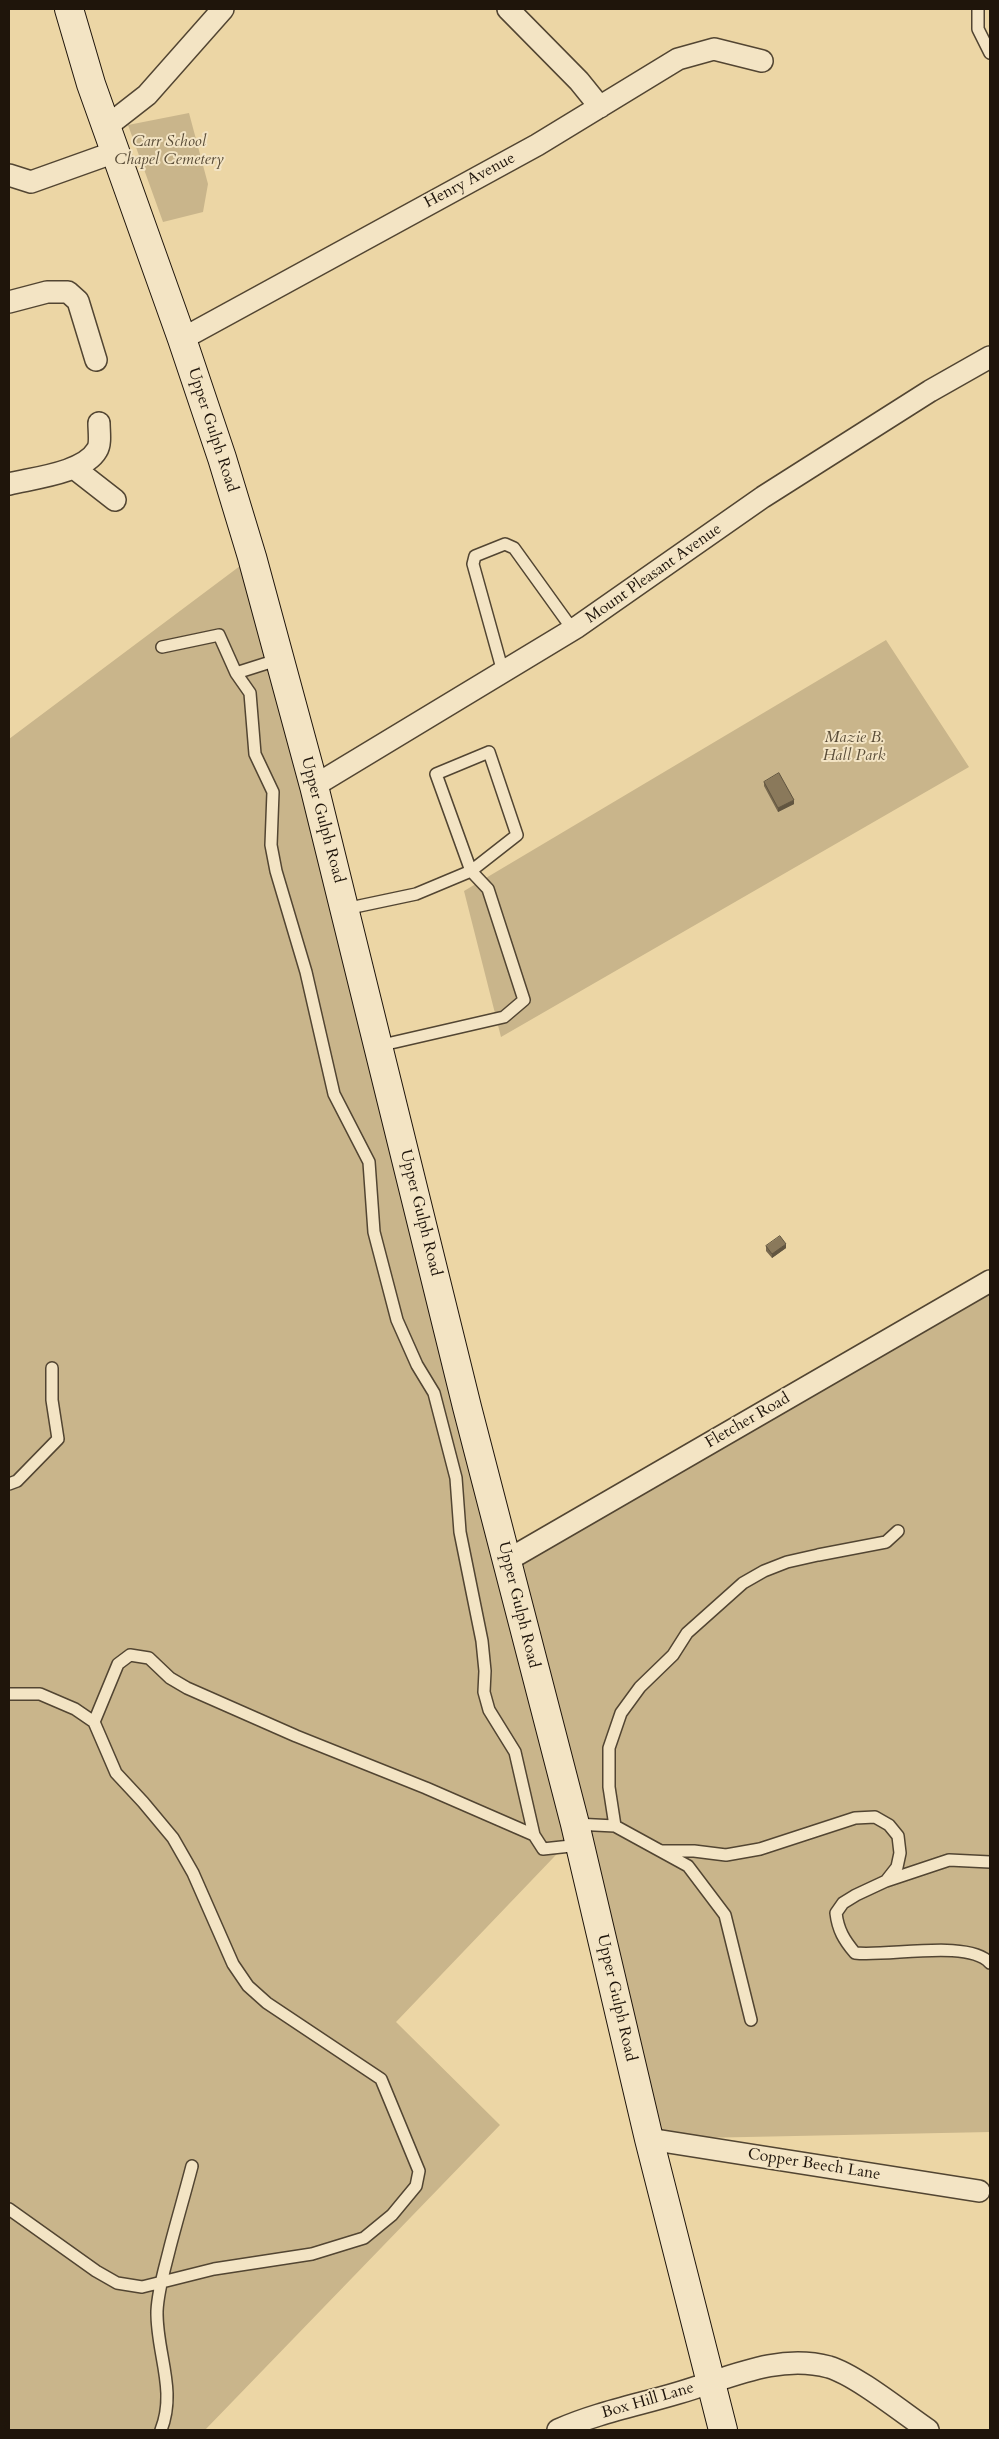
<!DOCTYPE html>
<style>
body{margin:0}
#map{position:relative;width:999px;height:2439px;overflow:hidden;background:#ecd6a5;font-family:Cardo,serif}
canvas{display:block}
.frame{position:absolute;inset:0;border:10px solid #1f150b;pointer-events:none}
</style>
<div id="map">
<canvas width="999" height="2439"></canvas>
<div class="frame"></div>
</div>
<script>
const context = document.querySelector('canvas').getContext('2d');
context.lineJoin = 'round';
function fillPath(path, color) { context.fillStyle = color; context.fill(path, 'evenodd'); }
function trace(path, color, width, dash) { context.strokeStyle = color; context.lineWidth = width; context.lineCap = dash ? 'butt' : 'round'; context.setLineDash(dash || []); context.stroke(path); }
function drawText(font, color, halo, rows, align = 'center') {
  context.font = font + ' Cardo,serif'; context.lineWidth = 4; context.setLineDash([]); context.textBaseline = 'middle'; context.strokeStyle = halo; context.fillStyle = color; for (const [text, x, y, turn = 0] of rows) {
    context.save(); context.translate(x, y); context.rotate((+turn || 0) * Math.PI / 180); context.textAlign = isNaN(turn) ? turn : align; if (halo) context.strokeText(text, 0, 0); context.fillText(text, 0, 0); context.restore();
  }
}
const green = new Path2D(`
 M189 113 208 184 203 212 163 222 128 125Z
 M252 557 506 1561 990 1281V2132L649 2139 576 1834 396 2022 500 2125 205 2430H9V739Z
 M886 640 969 767 501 1037 464 891Z`);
const lane = new Path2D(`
 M978 9V29L990 53
 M162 647 219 635 236 673 280 659
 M503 672 473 564 475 556 505 544 514 548 573 630
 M236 673 250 693 255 754 273 792 271 845 276 871 306 972 334 1094 369 1162 374 1232 397 1320 417 1365 434 1393 456 1478 460 1532 482 1641 485 1671 484 1692 489 1710 515 1752 534 1835 543 1849 580 1845
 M345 909 416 894 471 871 517 835 489 752 436 774 471 871 488 889 524 1000 504 1017 378 1046
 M9 1484 17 1481 58 1439 52 1400V1368
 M9 1694H40L75 1709 94 1722 116 1773 143 1802 173 1838 193 1873 233 1964 248 1986 267 2003 381 2079 419 2171 416 2186 392 2215 364 2238 312 2254 214 2269 142 2287 117 2283 96 2271 9 2209
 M94 1722 118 1664 130 1655 149 1658 170 1678 187 1688 296 1736 426 1788 534 1835
 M575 1824 615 1826 688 1866 725 1915 751 2020
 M615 1826 609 1787V1748L621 1713 640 1687 673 1655 687 1633 743 1583 764 1571 787 1562 818 1555 886 1542 898 1531
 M662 1851H694L726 1855 760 1849 855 1818 875 1817 889 1825 898 1836 900 1853 897 1867 886 1881
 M990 1862 949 1860 886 1881 856 1895 843 1903 836 1913C838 1930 844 1940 855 1953 888 1957 968 1939 990 1963
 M161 2430C177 2390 156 2352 157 2311 158 2289 165 2268 170 2247 177 2220 185 2193 192 2166`);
const street = new Path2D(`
 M508 9 579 81 600 107
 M106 127 147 95 223 9
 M9 175 31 182 115 152
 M9 302 47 292H68L78 301 96 360
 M182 339 537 145 678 59 714 49 762 61
 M74 468 115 500
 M9 484C33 478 84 473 97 450 101 444 99 431 99 423
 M314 786 577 627 763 497 930 391 990 357
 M506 1561 990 1281
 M649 2139 979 2191
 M558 2430C596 2413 638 2405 678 2393 727 2379 777 2353 829 2367 856 2375 903 2413 928 2430`);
const secondary = new Path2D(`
 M69 9 91 84 182 339 222 458 252 557 314 786 467 1407 575 1824 649 2139 723 2430`);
const wall = new Path2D(`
 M764 782 794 804 778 812 764 786Z
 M766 1246 786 1248 772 1258 766 1251Z`);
const shadedWall = new Path2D(`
 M794 800V804L778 812V808Z
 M786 1244V1248L772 1258V1254Z`);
const building = new Path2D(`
 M779 773 794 800 778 808 764 782Z
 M780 1236 786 1244 772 1254 766 1246Z`);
const parkNames = [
 ["Carr School",169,142],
 ["Chapel Cemetery",169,160],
 ["Mazie B.",854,738],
 ["Hall Park",854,756]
];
const streetNames = [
 ["Henry Avenue",470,181,-28],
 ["Upper Gulph Road",212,430,72],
 ["Mount Pleasant Avenue",654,574,-35],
 ["Upper Gulph Road",322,820,75],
 ["Upper Gulph Road",420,1213,76],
 ["Fletcher Road",748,1421,-30],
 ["Upper Gulph Road",518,1605,76],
 ["Upper Gulph Road",616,1998,77],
 ["Copper Beech Lane",814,2165,9],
 ["Box Hill Lane",648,2401,-16]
];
fillPath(green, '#c9b58b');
trace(lane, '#524532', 14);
trace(street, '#524532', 24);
trace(secondary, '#1f150b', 30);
trace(lane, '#f3e4c4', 11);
trace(street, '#f3e4c4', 21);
trace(secondary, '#f3e4c4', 28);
fillPath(wall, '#77684e');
fillPath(shadedWall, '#615540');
fillPath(building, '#8a795b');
trace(building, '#615540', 1);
drawText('italic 16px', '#5a4d38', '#f3e4c4', parkNames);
drawText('16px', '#1f150b', '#f3e4c4', streetNames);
</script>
